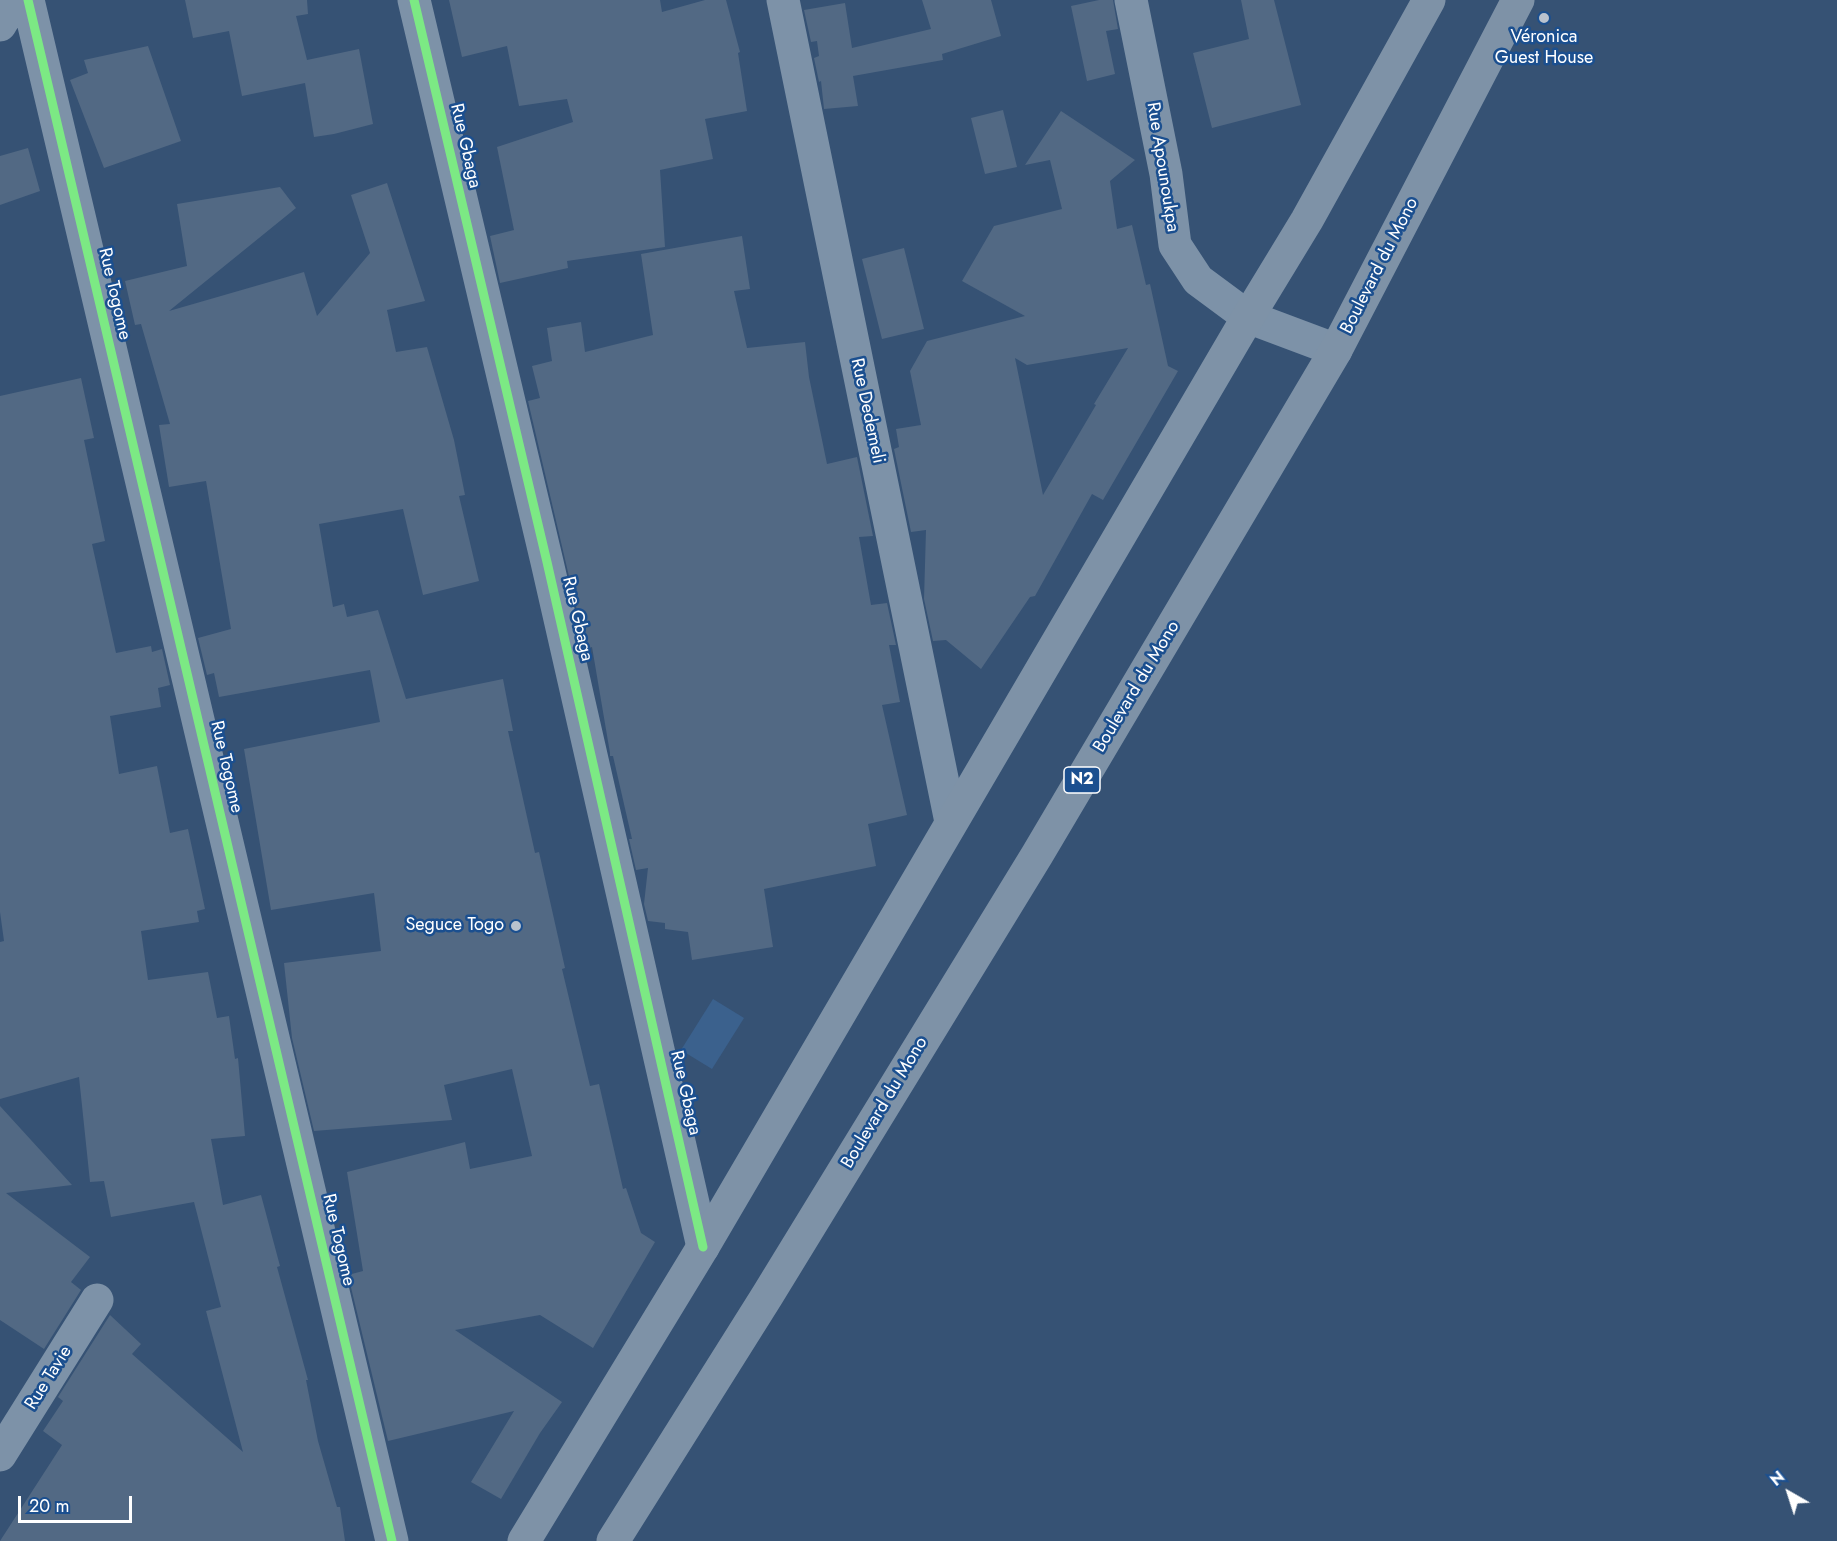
<!DOCTYPE html>
<meta charset="utf-8">
<style>
body{margin:0}
#map{position:relative;width:1837px;height:1541px;overflow:hidden;background:#365274;font-family:Jost,sans-serif}
canvas{display:block}
.north{position:absolute;left:1759px;top:1463px;width:60px;height:60px;-webkit-text-stroke:4px #1b4f8f;paint-order:stroke;rotate:321deg;font-size:16px;font-weight:700;line-height:24px;text-align:center;color:#fff}
.north::after{content:'';display:block;margin:auto;width:21px;height:27px;background:#fff;clip-path:polygon(50% 0,100% 100%,50% 72%,0 100%)}
.scale{position:absolute;left:18px;top:1496px;width:114px;height:27px;box-sizing:border-box;border:3px solid #fff;border-top:0;padding-left:8px;font-size:18px;line-height:21px;white-space:nowrap;color:#fff;-webkit-text-stroke:4px #1b4f8f;paint-order:stroke}
</style>
<div id="map">
<canvas width="1837" height="1541"></canvas>
<div class="north">N</div>
<div class="scale">20 m</div>
</div>
<script>
const context = document.querySelector('canvas').getContext('2d');
context.lineJoin = 'round';
function fillPath(path, color) { context.fillStyle = color; context.fill(path, 'evenodd'); }
function trace(path, color, width, dash) { context.strokeStyle = color; context.lineWidth = width; context.lineCap = dash ? 'butt' : 'round'; context.setLineDash(dash || []); context.stroke(path); }
function drawText(font, color, halo, rows, align = 'center') {
  context.font = font + ' Jost,sans-serif'; context.lineWidth = 5; context.setLineDash([]); context.textBaseline = 'middle'; context.strokeStyle = halo; context.fillStyle = color; for (const [text, x, y, turn = 0] of rows) {
    context.save(); context.translate(x, y); context.rotate((+turn || 0) * Math.PI / 180); context.textAlign = isNaN(turn) ? turn : align; if (halo) context.strokeText(text, 0, 0); context.fillText(text, 0, 0); context.restore();
  }
}
const water = new Path2D(`
 M713 999 744 1018 712 1069 681 1050Z`);
const building = new Path2D(`
 M185 0H307L308 14 296 16 307 60 359 49 373 124 334 134 314 137 305 83 242 96 229 31 193 38Z
 M449 0H660L662 12 705 0H726L740 52 738 53 747 111 705 119 713 159 660 170 665 247 567 261 568 268 500 283 490 236 514 230 497 147 573 122 567 99 519 106 507 46 462 57Z
 M922 0H991L1001 36 942 54 943 60 853 76 858 106 824 109 821 81 819 82 814 58 819 56 817 41 811 42 804 10 845 3 852 48 931 29Z
 M1099 0H1113L1118 29 1106 31 1115 74 1087 81 1071 6Z
 M1241 0H1274L1301 105 1212 128 1193 53 1249 39Z
 M148 46 181 141 104 168 70 80 88 73 84 60Z
 M1003 110 1017 167 985 174 971 118Z
 M1061 111 1135 160 1110 181 1117 229 1132 225 1146 285 1150 284 1168 366 1178 371 1103 500 1092 494 1035 596 1030 597 981 669 946 640 933 641 924 599 926 530 911 532 894 449 899 447 896 429 921 425 910 371 927 341 1025 316 962 281 994 226 1062 209 1050 160 1025 165ZM1128 348 1094 404 1096 405 1043 495 1015 358 1027 365Z
 M28 148 40 191 0 205V156Z
 M387 183 425 301 387 310 396 352 427 347 454 440 465 495 459 496 479 581 423 595 403 509 319 524 333 607 344 604 347 617 378 610 406 699 503 679 513 731H508L535 853 539 852 565 968 562 969 590 1086 599 1084 623 1189 626 1188 641 1233 655 1242 593 1348 540 1315 455 1330 562 1402 540 1433 501 1499 471 1482 514 1411 388 1441 348 1275 363 1271 347 1172 465 1142 470 1169 532 1156 512 1069 444 1085 452 1120 314 1131 292 1038 284 963 381 951 374 893 271 910 244 749 380 722 370 670 219 697 214 673 207 675 198 638 231 629 206 481 169 487 159 425 170 424 141 324 135 325 125 281 187 266 177 204 280 187 296 208 169 311 304 272 317 316 370 253 351 195Z
 M742 236 750 289 734 291 747 348 805 342 809 377 827 464 857 457 873 536 859 537 871 605 887 603 896 645H889L900 702 882 705 907 815 868 824 876 866 764 889 773 947 692 960 688 932 665 929V923L648 921 644 904 648 868 636 870 629 839H632L613 756H610V753L592 647 586 649 528 401 540 398 532 366 552 361 547 328 581 322 585 352 653 335 641 254Z
 M904 248 924 329 882 339 862 259Z
 M81 378 94 438 84 440 105 541 92 544 116 653 151 646 152 652 162 649 170 685 158 688 161 707 110 716 119 774 157 766 170 833 188 829 205 909 197 911 199 922 141 931 148 980 208 972 217 1018 229 1016 235 1059 238 1058 245 1136 211 1139 223 1205 261 1195 280 1266 277 1267 308 1380H306L318 1441 337 1507H340L345 1541H0L62 1445 43 1431 63 1401 58 1397 110 1315 141 1344 132 1354 243 1452 206 1311 221 1307 194 1202 111 1217 104 1181 90 1182 79 1077 0 1099V942L4 941 0 912V396Z
 M0 1106 72 1185 6 1193 90 1257 71 1282 81 1290 44 1349 0 1320Z`);
const minor = new Path2D(`
 M28 0 392 1541
 M414 0 547 562 703 1247
 M783 0 951 822
 M1131 0 1166 174 1175 245 1198 280 1248 317 1336 350
 M0 25 15 0
 M0 1455 97 1300`);
const highway = new Path2D(`
 M524 1541 703 1247 1248 317 1307 220 1429 0
 M613 1541 767 1296 1037 855 1336 350 1518 0`);
const cycleway = new Path2D(`
 M28 0 392 1541
 M414 0 547 562 703 1247`);
const markers = [
 [1544,18,6,"#b9c2ce"],
 [516,926,6,"#b9c2ce"]
];
const shields = [
 [1082,780,36]
];
const shieldNames = [
 ["N2",1082,780]
];
const poiNames = [
 ["Véronica",1544,38],
 ["Guest House",1544,59],
 ["Seguce Togo",504,926,"right"]
];
const streetNames = [
 ["Rue Gbaga",465,146,77],
 ["Rue Apounoukpa",1162,167,81],
 ["Boulevard du Mono",1380,266,-63],
 ["Rue Togome",114,294,77],
 ["Rue Dedemeli",867,411,78],
 ["Rue Gbaga",577,619,77],
 ["Boulevard du Mono",1137,687,-59],
 ["Rue Togome",226,767,77],
 ["Rue Gbaga",685,1093,77],
 ["Boulevard du Mono",885,1103,-59],
 ["Rue Togome",338,1240,77],
 ["Rue Tavie",49,1378,-58]
];
fillPath(water, '#3b618d');
fillPath(building, '#526984');
trace(minor, '#7d92a8', 33);
trace(highway, '#7e92a7', 33);
trace(cycleway, '#7ce984', 9);
for (const [x, y, r, color] of markers) { const dot = new Path2D(); dot.arc(x, y, r, 0, 2 * Math.PI); context.fillStyle = color; context.fill(dot); trace(dot, '#1b4f8f', 2); }
for (const [x, y, w] of shields) { const box = new Path2D(); box.roundRect(x - w / 2, y - 13, w, 26, 4.5); context.fillStyle = '#1b4f8f'; context.fill(box); trace(box, '#fff', 1.5); }
drawText('bold 16px', '#fff', null, shieldNames);
drawText('18px', '#fff', '#1b4f8f', poiNames);
drawText('18px', '#fff', '#1b4f8f', streetNames);
</script>
